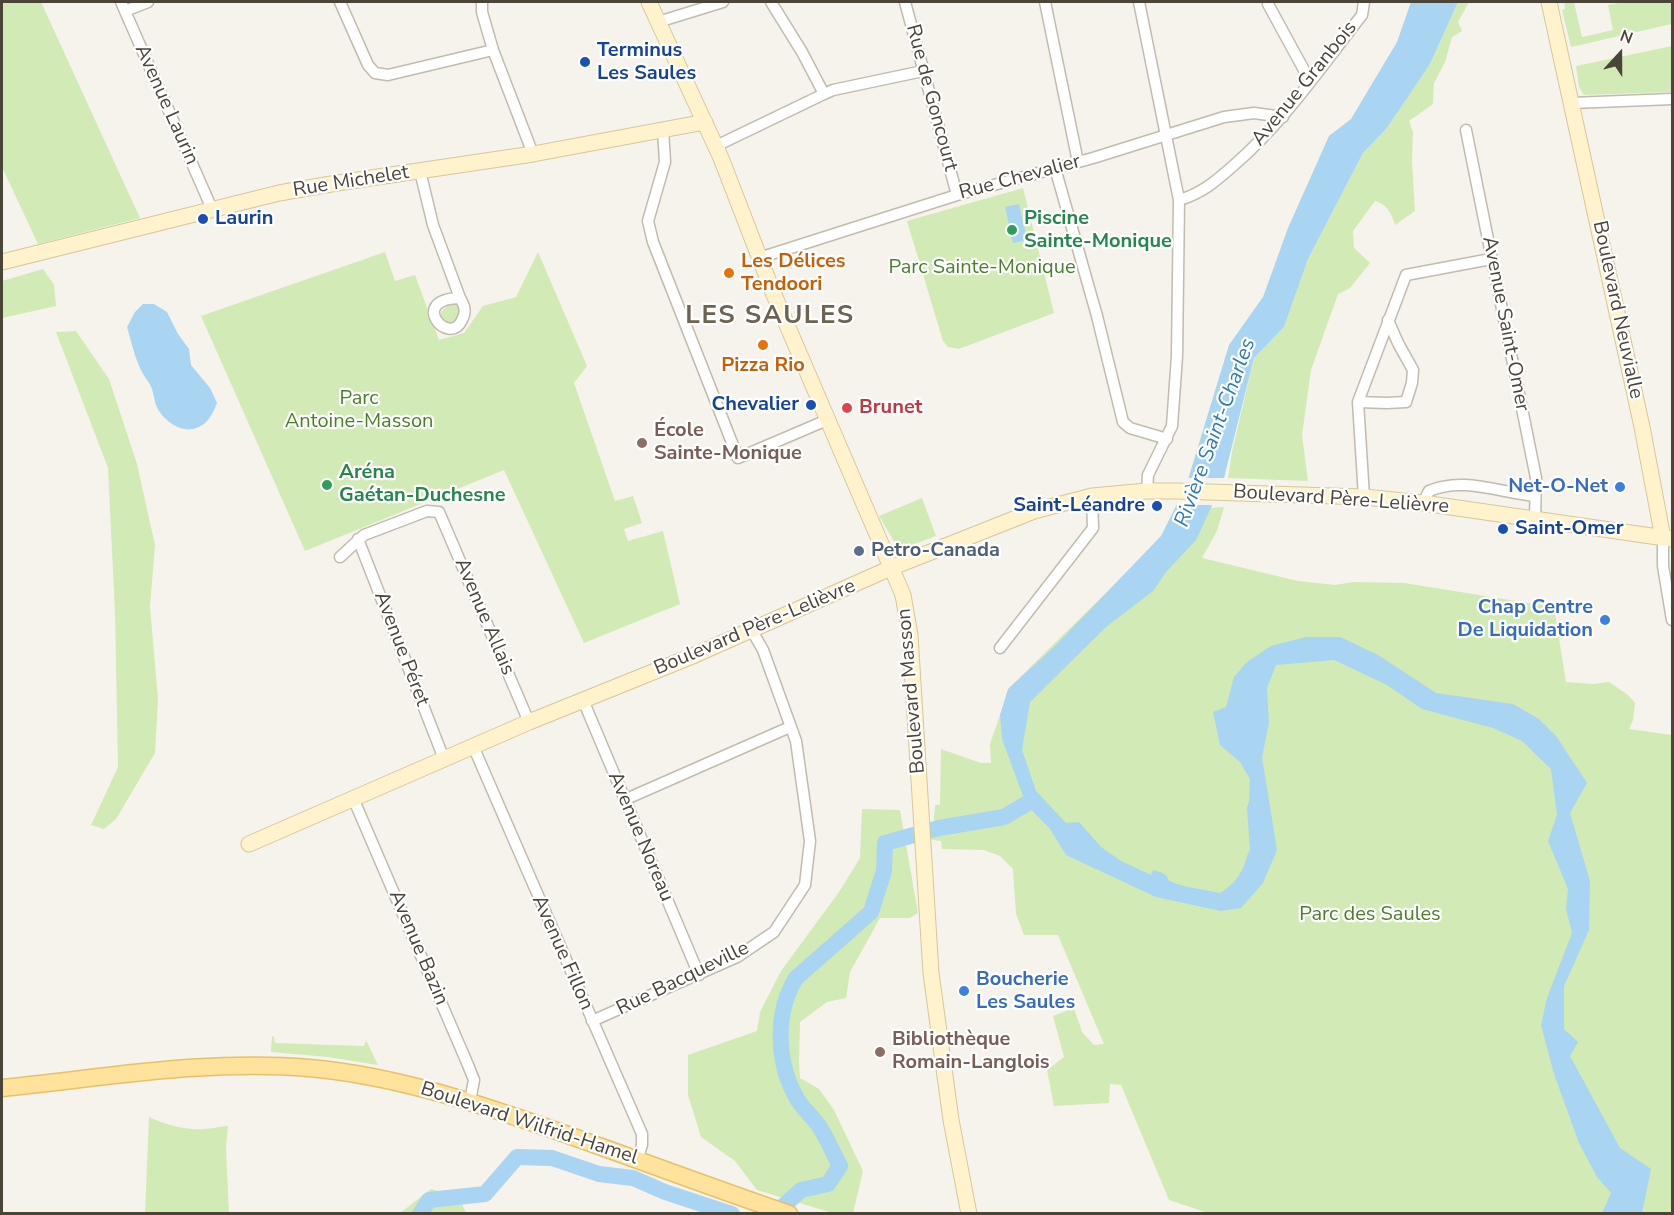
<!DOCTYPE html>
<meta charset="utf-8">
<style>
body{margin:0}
#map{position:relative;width:1674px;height:1215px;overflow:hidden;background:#f6f3ec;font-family:"Nunito Sans",sans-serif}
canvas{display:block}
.frame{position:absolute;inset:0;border:3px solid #4b4439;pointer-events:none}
.north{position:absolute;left:1590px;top:24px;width:60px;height:60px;-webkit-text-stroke:4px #fff;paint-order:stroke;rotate:21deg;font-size:16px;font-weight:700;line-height:24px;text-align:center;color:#4b4439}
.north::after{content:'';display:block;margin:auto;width:21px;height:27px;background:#4b4439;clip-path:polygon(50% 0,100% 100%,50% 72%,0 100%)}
</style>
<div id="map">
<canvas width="1674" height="1215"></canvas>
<div class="frame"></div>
<div class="north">N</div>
</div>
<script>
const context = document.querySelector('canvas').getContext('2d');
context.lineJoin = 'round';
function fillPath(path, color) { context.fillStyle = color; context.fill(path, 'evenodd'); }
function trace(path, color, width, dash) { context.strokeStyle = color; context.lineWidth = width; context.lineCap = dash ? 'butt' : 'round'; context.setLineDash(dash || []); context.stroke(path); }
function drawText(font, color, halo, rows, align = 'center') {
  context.font = font + ' "Nunito Sans",sans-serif'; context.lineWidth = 4.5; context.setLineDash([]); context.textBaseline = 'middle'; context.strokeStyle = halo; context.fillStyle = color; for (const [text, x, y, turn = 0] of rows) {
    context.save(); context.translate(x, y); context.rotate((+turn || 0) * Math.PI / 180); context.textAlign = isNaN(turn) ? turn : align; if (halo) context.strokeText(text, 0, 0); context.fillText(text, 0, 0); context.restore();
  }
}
const green = new Path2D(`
 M2 2H41L140 218 38 244 2 167Z
 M1458 2H1469L1458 22 1462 31 1452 37 1445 62 1434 83 1433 104 1409 121 1413 132 1412 162 1415 211 1395 225C1392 214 1387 204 1375 201L1353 231 1354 248 1370 263 1350 288 1338 294 1311 370 1302 435 1308 481 1228 478 1232 452 1254 358 1284 327 1308 259 1363 153 1387 128 1430 64Z
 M1564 2H1574L1582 37 1613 30 1608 5 1624 2H1672V24L1571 47 1562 10 1565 9Z
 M1672 46V92L1584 95 1579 87 1576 66Z
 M1023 188 1054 313 959 349 948 347 943 341 907 221Z
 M385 252 395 281 415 275 439 340 464 333 483 306 516 297 538 252 587 366 574 383 615 501 633 496 642 523 624 529 628 541 663 531 680 604 584 643 504 470 305 551 201 316Z
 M43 269 54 285 56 306 2 318V281Z
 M460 303C460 317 456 329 440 319 440 308 450 304 460 303Z
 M76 331 109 379 137 464 155 545 150 606 158 700 155 753 116 819 104 829 91 825 118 767 115 613 108 468 56 332Z
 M922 498 936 536 907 547 896 545 879 516Z
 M1224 507 1217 531 1202 558 1298 581 1335 585 1353 582 1404 583 1554 607 1566 682 1593 684 1609 682 1628 695 1635 703 1633 720 1629 729 1672 735V1213L1211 1214 1169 1200 1121 1085 1110 1084 1109 1103 1054 1106 1047 1070 1064 1057 1053 1016 1074 1008 1082 1032 1094 1045 1104 1044 1058 935H1024L1016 914 1013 869 1000 856 984 850 942 849 941 841 932 840 935 805H940L941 749 981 763H991L990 744 1000 715 1002 725 1011 686 1154 546 1210 508Z
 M862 809 900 810 918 913 910 918H880L850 972 846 998 827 1002 800 1022 799 1062 800 1078 819 1089 834 1110 863 1171 853 1213H832L757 1190 735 1161 701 1137 688 1095V1055L757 1031 760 1012 781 971 839 892 860 858Z
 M272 1036 274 1037 275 1043 364 1046 366 1040 378 1065 328 1057 271 1052Z
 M149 1117C166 1125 184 1130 204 1129 212 1129 220 1126 228 1126L226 1148 229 1213H145Z
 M431 1189 459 1197 466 1213H400Z`);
const water = new Path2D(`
 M1411 2H1458L1430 64 1387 128 1363 153 1308 259 1284 327 1254 358 1223 482 1196 540 1166 572 1153 591 1106 627 1030 702 1022 750 1036 791 1066 823 1079 822 1101 847 1121 861 1151 875 1153 870C1160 872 1167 873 1169 881L1183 886 1220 893C1230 887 1238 879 1243 868 1246 862 1246 856 1250 850L1247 808 1249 801 1250 779 1240 762 1220 745 1213 712 1226 707 1234 677 1247 662 1271 646 1306 637H1340L1378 655 1436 693 1513 704 1539 719 1556 736 1587 783 1570 813 1590 881 1589 930 1564 986V1029L1578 1042 1570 1056 1620 1148 1651 1169 1642 1213H1602L1611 1193 1597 1177 1579 1143 1554 1074 1541 1025 1547 998 1572 933 1566 909 1568 889 1548 841 1557 815 1551 769 1522 741 1493 728 1422 709 1387 685 1334 660 1276 665 1267 688 1269 723 1262 757 1277 850 1263 883 1241 908 1221 911 1156 897 1066 855 1050 829 1026 804 1002 739 1000 715 1008 689 1055 646 1161 536 1186 486 1229 345 1263 297 1288 228 1329 136 1351 119 1397 42Z
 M1019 204 1027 240 1013 243 1005 207Z
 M143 304H154L167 312 178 334 189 349 191 365 210 388 217 403C212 416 206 426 193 429 178 432 161 418 156 405 154 399 153 388 149 383 136 366 133 347 127 327L135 312Z`);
const pier = new Path2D(`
 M1185 478H1227L1216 505H1173Z`);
const river = new Path2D(`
 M767 1213 780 1209 801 1190 828 1184 840 1166C833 1153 827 1138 819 1126 812 1116 801 1107 796 1097 776 1061 775 1012 796 978L871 912 884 871 885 843 939 828 1004 817 1033 800
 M420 1214 429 1200 485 1194 517 1157 552 1158 599 1174 633 1178 665 1192 732 1214`);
const street = new Path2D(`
 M121 2 212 209
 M340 2 368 65 375 73 388 75 493 50
 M482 2V12L493 50 533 154
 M771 2 802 52 824 94 833 90 923 71
 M905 2 957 195
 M1045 2 1078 162
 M1139 2 1179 200 1177 356 1172 426 1148 475 1147 491
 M1268 4 1310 81
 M125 11 148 2
 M658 22 723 2
 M1572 103 1672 99
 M663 129 665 162 648 221 653 242 738 458 827 420
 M1466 130 1536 478 1535 519
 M716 146 824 94
 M1055 168 1097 316 1123 422 1130 428 1167 439
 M420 171 433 225 460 298
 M1179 200C1201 194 1216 181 1233 166 1283 123 1321 67 1362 15L1364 2
 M759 258 957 195 1093 158 1224 117 1254 113 1283 117
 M460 298C464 305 467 311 462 320 449 348 407 299 460 298Z
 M1358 402 1387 403 1406 402 1412 383 1413 370 1398 343 1388 320
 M1364 497 1358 402 1406 275 1491 259
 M1423 503 1429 491C1463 476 1500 493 1535 496
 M1663 538V566L1672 620
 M358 539 444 759
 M340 557 364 535 427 511 439 512 529 722
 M1000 648 1093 528 1092 496
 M583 700 699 975
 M473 746 642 1134V1145L637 1160
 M353 798 468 1065 474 1080 470 1101
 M624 800 790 727
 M592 1021 737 957 774 932 805 885 810 841 796 741 763 650 751 629`);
const secondary = new Path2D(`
 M649 2 721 158 772 290 903 595 910 635 931 973 951 1120 969 1214
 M1549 2 1642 427 1663 538
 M2 262 279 193 337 183 533 154 705 122
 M249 844 529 722 695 655 893 567 1034 511 1092 496 1147 491H1177L1364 497 1423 503 1672 539`);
const primary = new Path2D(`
 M2 1088C104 1078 205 1059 309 1068 400 1076 485 1106 571 1136 644 1162 716 1189 789 1214`);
const markers = [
 [585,62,6,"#1a4fb4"],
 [203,219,6,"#1a4fb4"],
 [1012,230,6,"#2e9e5b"],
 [729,273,6,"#e8710a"],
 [763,345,6,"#e8710a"],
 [811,405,6,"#1a4fb4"],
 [847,408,6,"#e0444e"],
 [642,443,6,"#8d6e63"],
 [327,485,6,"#2e9e5b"],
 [1620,487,6,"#3f7fe0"],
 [1157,506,6,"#1a4fb4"],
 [1503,529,6,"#1a4fb4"],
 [859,551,6,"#5c6f8a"],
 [1605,620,6,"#3f7fe0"],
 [964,991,6,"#3f7fe0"],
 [880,1052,6,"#8d6e63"]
];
const transitNames = [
 ["Terminus",597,51],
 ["Les Saules",597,74],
 ["Laurin",215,219],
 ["Chevalier",799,405,"right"],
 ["Saint-Léandre",1145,506,"right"],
 ["Saint-Omer",1515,529]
];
const streetNames = [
 ["Avenue Granbois",1305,84,-51],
 ["Rue de Goncourt",931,98,75],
 ["Avenue Laurin",166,105,66],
 ["Rue Chevalier",1020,178,-15],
 ["Rue Michelet",351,182,-9],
 ["Boulevard Neuvialle",1617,310,78],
 ["Avenue Saint-Omer",1505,324,79],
 ["Boulevard Père-Lelièvre",1341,500,4],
 ["Avenue Allais",484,617,67],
 ["Boulevard Père-Lelièvre",755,628,-23],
 ["Avenue Péret",401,649,69],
 ["Boulevard Masson",912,691,-95],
 ["Avenue Noreau",640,837,67],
 ["Avenue Bazin",418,948,67],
 ["Avenue Fillon",562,953,66],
 ["Rue Bacqueville",683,979,-26],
 ["Boulevard Wilfrid-Hamel",529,1124,18]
];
const leisureNames = [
 ["Piscine",1024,219],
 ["Sainte-Monique",1024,242],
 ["Aréna",339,473],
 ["Gaétan-Duchesne",339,496]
];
const foodNames = [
 ["Les Délices",741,262],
 ["Tendoori",741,285],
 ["Pizza Rio",763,366,"center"]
];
const parkNames = [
 ["Parc Sainte-Monique",982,268],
 ["Parc",359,399],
 ["Antoine-Masson",359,422],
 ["Parc des Saules",1370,915]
];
const healthNames = [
 ["Brunet",859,408]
];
const educationNames = [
 ["École",654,431],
 ["Sainte-Monique",654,454],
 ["Bibliothèque",892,1040],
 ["Romain-Langlois",892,1063]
];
const shopNames = [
 ["Net-O-Net",1608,487],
 ["Chap Centre",1593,608],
 ["De Liquidation",1593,631],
 ["Boucherie",976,980,"left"],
 ["Les Saules",976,1003,"left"]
];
const serviceNames = [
 ["Petro-Canada",871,551]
];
const waterNames = [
 ["Rivière Saint-Charles",1216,433,-70]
];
const districtNames = [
 ["LES SAULES",770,317]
];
fillPath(green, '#d2eab5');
fillPath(water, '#a9d4f2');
fillPath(pier, '#f6f3ec');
trace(river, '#a9d4f2', 16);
trace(street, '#c2bbae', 13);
trace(secondary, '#d6c79b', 17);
trace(primary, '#e6c16a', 19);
trace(street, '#fff', 10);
trace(secondary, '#fff3cd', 15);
trace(primary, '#ffe39c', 16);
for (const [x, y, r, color] of markers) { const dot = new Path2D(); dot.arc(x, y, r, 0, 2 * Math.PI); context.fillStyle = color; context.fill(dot); trace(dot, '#fff', 2); }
drawText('bold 20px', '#164399', '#fff', transitNames, 'left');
drawText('20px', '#4b4439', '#fff', streetNames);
drawText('bold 20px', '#27864d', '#fff', leisureNames, 'left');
drawText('bold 20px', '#c56008', '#fff', foodNames, 'left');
drawText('20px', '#4a7f2a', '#fff', parkNames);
drawText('bold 20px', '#be3a42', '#fff', healthNames, 'left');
drawText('bold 20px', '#785e54', '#fff', educationNames, 'left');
drawText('bold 20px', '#366cbe', '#fff', shopNames, 'right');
drawText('bold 20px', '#4e5e75', '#fff', serviceNames, 'left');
drawText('italic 21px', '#2e7ab2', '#fff', waterNames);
context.letterSpacing = '1.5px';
drawText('bold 26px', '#6e6250', '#fff', districtNames);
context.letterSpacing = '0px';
</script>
